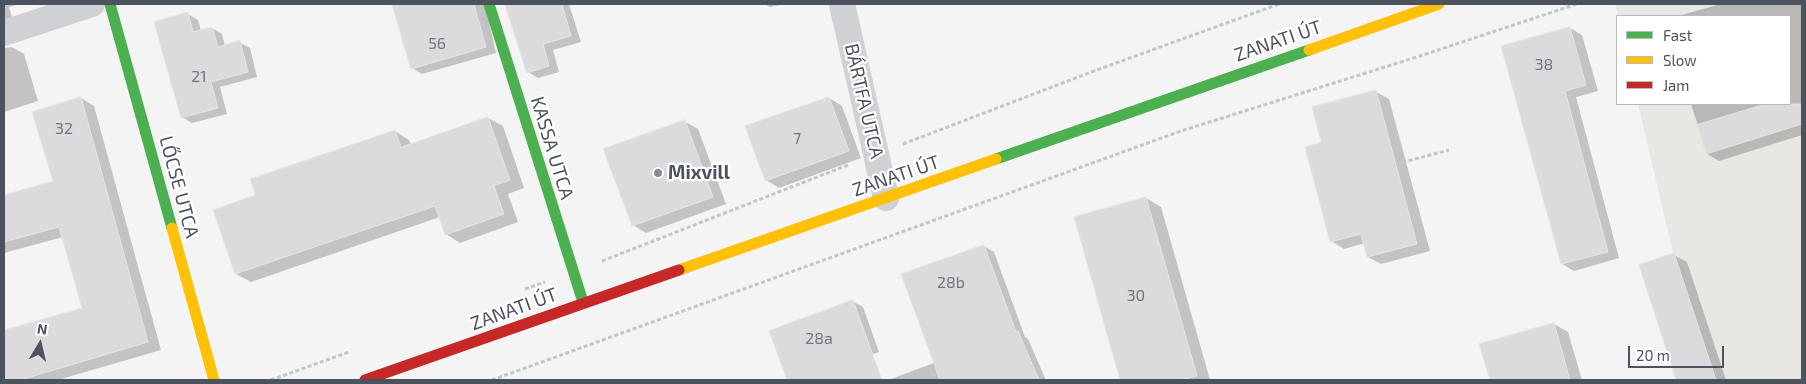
<!DOCTYPE html>
<meta charset="utf-8">
<style>
body{margin:0}
#map{position:relative;width:1806px;height:384px;overflow:hidden;background:#f4f4f4;font-family:"Exo 2",sans-serif}
canvas{display:block}
.frame{position:absolute;inset:0;border:5px solid #4c535f;pointer-events:none}
.legend{position:absolute;left:1616px;top:15px;width:175px;height:90px;box-sizing:border-box;background:#fff;border:1px solid #b7babf;margin:0;padding:6px 9px;list-style:none;font-size:15px;color:#4c535f}
.legend li{display:flex;align-items:center;gap:10px;height:25px}
.legend b{width:25px;border:1px solid #b7babf}
.north{position:absolute;left:15px;top:319px;width:50px;height:50px;-webkit-text-stroke:4px #fff;paint-order:stroke;rotate:9deg;font-size:14px;font-weight:700;line-height:20px;text-align:center;color:#4c535f}
.north::after{content:'';display:block;margin:auto;width:18px;height:22px;background:#4c535f;clip-path:polygon(50% 0,100% 100%,50% 72%,0 100%)}
.scale{position:absolute;left:1628px;top:346px;width:96px;height:22px;box-sizing:border-box;border:2px solid #4c535f;border-top:0;padding-left:6px;font-size:15px;line-height:18px;white-space:nowrap;color:#4c535f;-webkit-text-stroke:4px #fff;paint-order:stroke}
</style>
<div id="map">
<canvas width="1806" height="384"></canvas>
<div class="frame"></div>
<ul class="legend">
<li><b style="height:6px;background:#4caf50"></b>Fast</li>
<li><b style="height:6px;background:#ffc107"></b>Slow</li>
<li><b style="height:6px;background:#c62828"></b>Jam</li>
</ul>
<div class="north">N</div>
<div class="scale">20 m</div>
</div>
<script>
const context = document.querySelector('canvas').getContext('2d');
context.lineJoin = 'round';
function fillPath(path, color) { context.fillStyle = color; context.fill(path, 'evenodd'); }
function trace(path, color, width, dash) { context.strokeStyle = color; context.lineWidth = width; context.lineCap = dash ? 'butt' : 'round'; context.setLineDash(dash || []); context.stroke(path); }
function drawText(font, color, halo, rows, align = 'center') {
  context.font = font + ' "Exo 2",sans-serif'; context.lineWidth = 4.5; context.setLineDash([]); context.textBaseline = 'middle'; context.strokeStyle = halo; context.fillStyle = color; for (const [text, x, y, turn = 0] of rows) {
    context.save(); context.translate(x, y); context.rotate((+turn || 0) * Math.PI / 180); context.textAlign = isNaN(turn) ? turn : align; if (halo) context.strokeText(text, 0, 0); context.fillText(text, 0, 0); context.restore();
  }
}
const commercial = new Path2D(`
 M1615 4H1802V380H1703L1638 104H1790V16H1618Z`);
const shadow = new Path2D(`
 M4 4H20L9 7 14 24 4 30Z
 M394 4H485L496 53 422 74 412 68Z
 M507 4H569L581 42 553 50 559 72 538 78 528 72Z
 M764 4H784L770 7Z
 M1721 4H1802V135L1719 161 1707 154 1691 104H1790V16H1678Z
 M188 14 198 20 201 31 212 28 222 34 225 46 239 42 250 48 257 77 220 87 227 114 192 123 182 117Z
 M1570 28 1582 35 1598 91 1576 97 1619 258 1574 271 1562 264 1503 47Z
 M12 47 24 54 38 101 4 112V48Z
 M1376 92 1389 99 1430 251 1381 264 1368 257 1365 243 1344 249 1331 241 1323 143Z
 M81 98 94 106 161 350 58 380H4V332L83 308 63 237 4 253V197L55 182Z
 M829 98 842 106 861 158 779 188 766 180Z
 M488 118 503 126 524 188 508 194 518 222 460 243 446 234 440 217 251 282 236 274 257 196 395 131 409 140 411 144Z
 M684 121 698 129 726 204 646 233 633 225Z
 M1146 198 1161 207 1210 380H1121L1076 218Z
 M984 246 994 252 1025 337 1028 339 1046 380H888L934 363Z
 M1674 255 1687 262 1726 380H1678L1640 266Z
 M852 301 863 307 879 352 822 373 824 380H790L770 331Z
 M1554 324 1568 332 1582 380H1491L1481 345Z`);
const building = new Path2D(`
 M392 4H474L486 47 411 69Z
 M505 4H562L571 36 543 44 549 66 527 73Z
 M188 12 193 32 212 27 218 47 240 40 248 72 211 82 218 108 181 118 154 22Z
 M1570 27 1586 85 1565 91 1608 252 1561 264 1501 46Z
 M1376 90 1417 244 1367 257 1361 234 1330 242 1305 147 1321 142 1312 107Z
 M81 97 148 342 20 380H4V330L82 308 59 227 4 242V195L53 181 32 112Z
 M829 97 849 151 765 181 745 126Z
 M1766 104H1802V124L1706 154 1697 125Z
 M488 117 510 180 494 186 504 214 445 235 435 206 235 274 213 210 255 195 250 179 395 130 401 147Z
 M685 120 713 197 632 226 603 149Z
 M1146 197 1197 376 1181 380H1120L1074 217Z
 M984 245 1016 332 1018 331 1039 380H940L901 274Z
 M1674 253 1716 380H1676L1639 265Z
 M853 300 882 380H787L769 331Z
 M1554 323 1570 380H1490L1479 344Z`);
const path = new Path2D(`
 M903 144 1094 71 1279 4
 M1396 164 1449 150
 M602 261 848 165
 M525 289 545 282
 M271 380 349 352
 M492 380 1181 131 1420 56 1577 4`);
const street = new Path2D(`
 M842 4 886 198
 M4 33 92 4`);
const fast = new Path2D(`
 M110 4 172 228
 M489 4 583 302
 M996 159 1309 50`);
const slow = new Path2D(`
 M1309 50 1439 4
 M172 228 214 380
 M679 270 996 159`);
const jam = new Path2D(`
 M365 380 679 270`);
const markers = [
 [658,173,5,"#878b93"]
];
const numberNames = [
 ["56",437,44],
 ["38",1544,65],
 ["21",199,77],
 ["32",64,129],
 ["7",797,139],
 ["28b",951,283],
 ["30",1136,296],
 ["28a",819,339]
];
const streetNames = [
 ["ZANATI ÚT",1278,41,-19],
 ["BÁRTFA UTCA",864,101,77],
 ["KASSA UTCA",552,148,73],
 ["ZANATI ÚT",896,176,-19],
 ["LŐCSE UTCA",179,187,75],
 ["ZANATI ÚT",514,309,-20]
];
const poiNames = [
 ["Mixvill",668,173]
];
fillPath(commercial, '#e7e7e3');
fillPath(shadow, '#0003');
fillPath(building, '#dbdbdd');
trace(building, '#e5e5e6', 1);
trace(path, '#bec8c6', 3, [4, 2.5]);
trace(street, '#cfd1d4', 26);
trace(fast, '#4caf50', 11);
trace(slow, '#ffc107', 11);
trace(jam, '#c62828', 11);
for (const [x, y, r, color] of markers) { const dot = new Path2D(); dot.arc(x, y, r, 0, 2 * Math.PI); context.fillStyle = color; context.fill(dot); trace(dot, '#fff', 2); }
drawText('16px', '#717680', null, numberNames);
drawText('19px', '#4c535f', '#fff', streetNames);
drawText('bold 19px', '#4c535f', '#fff', poiNames, 'left');
</script>
